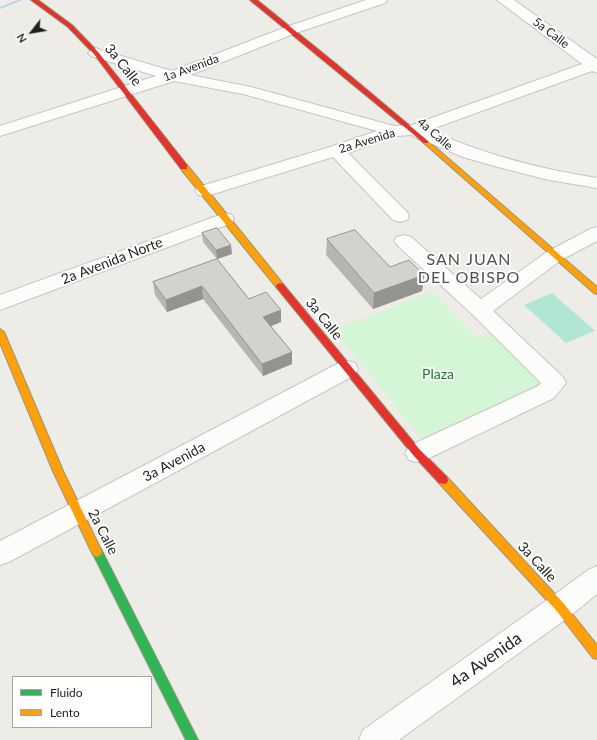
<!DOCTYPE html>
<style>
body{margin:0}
#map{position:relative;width:597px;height:740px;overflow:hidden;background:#edece7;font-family:Lato,sans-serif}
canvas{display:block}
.legend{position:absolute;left:12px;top:676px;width:140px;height:52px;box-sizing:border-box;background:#fff;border:1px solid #a5a5a5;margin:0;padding:5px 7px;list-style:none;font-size:12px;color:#1e1e1e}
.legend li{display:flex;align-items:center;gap:8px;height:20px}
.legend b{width:20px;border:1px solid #a5a5a5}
.north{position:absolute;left:12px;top:12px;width:40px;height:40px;-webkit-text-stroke:3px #fff;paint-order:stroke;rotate:239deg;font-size:11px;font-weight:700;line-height:16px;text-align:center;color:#1e1e1e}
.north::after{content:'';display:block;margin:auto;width:14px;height:18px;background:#1e1e1e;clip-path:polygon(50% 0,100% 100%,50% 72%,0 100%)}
</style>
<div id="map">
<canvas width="597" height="740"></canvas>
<ul class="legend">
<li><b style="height:5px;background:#30b455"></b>Fluido</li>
<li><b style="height:5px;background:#ff9f0a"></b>Lento</li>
</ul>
<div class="north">N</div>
</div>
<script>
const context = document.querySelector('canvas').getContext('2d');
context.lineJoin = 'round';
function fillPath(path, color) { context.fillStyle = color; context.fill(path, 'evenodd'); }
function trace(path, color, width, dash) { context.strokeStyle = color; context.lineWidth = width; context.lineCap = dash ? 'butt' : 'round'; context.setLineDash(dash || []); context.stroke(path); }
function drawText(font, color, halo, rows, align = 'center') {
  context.font = font + ' Lato,sans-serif'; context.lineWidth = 4; context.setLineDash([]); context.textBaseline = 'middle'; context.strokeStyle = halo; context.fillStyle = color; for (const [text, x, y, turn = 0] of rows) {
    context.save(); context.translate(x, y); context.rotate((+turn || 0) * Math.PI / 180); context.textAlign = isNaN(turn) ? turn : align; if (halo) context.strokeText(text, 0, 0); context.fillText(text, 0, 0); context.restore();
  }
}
const park = new Path2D(`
 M432 292 477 338 494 331 548 385 424 441 333 330Z`);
const pitch = new Path2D(`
 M552 293 594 330V331L566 343 524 305Z`);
const stream = new Path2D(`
 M18 0H23L0 9V7Z`);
const street = new Path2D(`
 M366 0H387L385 3 296 33 190 75 251 87 394 126 412 125 582 64 497 0H514L597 59V73L592 71 429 130C483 154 538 169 597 178V188L549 180 494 166 463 157 411 135 396 136 348 153 407 212 409 216 407 220 400 222 393 220 333 157 210 195 204 196 198 195 195 191 198 187 330 147 377 131 243 94 174 81 0 136V126L156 76 91 56 88 53 91 50 96 48 101 50 172 71 286 27Z
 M225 213 232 215 234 219 232 223 0 310V295Z
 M597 227V241L561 260 493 311 563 377 566 383 554 398 425 460 417 462 409 460 405 453 409 446 538 386 541 383 473 315 397 245 394 241 397 237 404 235 411 237 481 299 547 252 590 229Z
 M347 361 355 363 358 369 355 375 9 562 0 565V541L339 363Z
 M597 566V594L570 616 399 740H359L363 730 550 598 588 570Z`);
const fast = new Path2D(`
 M97 547 101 549 198 740H186L92 552 93 549Z`);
const slow = new Path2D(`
 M426 140 428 141 597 287V294L594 293 424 143 423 142Z
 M181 165H187L283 284 284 286 283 288H277L181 169Z
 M0 329 4 332 63 471 102 552 101 555 97 557 93 555 53 471 0 343Z
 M443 476 447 477 564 604 597 645V659L593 658 556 610 439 483 438 480 439 477Z`);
const jam = new Path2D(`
 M31 0H38L72 25 98 52 187 165V169H181L94 54 68 27Z
 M250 0H257L335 63 428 141V143H424Z
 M280 283 283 284 420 450 447 477 448 480 447 483 443 484 439 483 414 456 277 288 276 286 277 284Z`);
const wall = new Path2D(`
 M202 233 232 254 217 259 203 242Z
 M327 239 390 267 424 275 422 291 373 309 326 255Z
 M217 259 249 299 281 310V322L271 326 292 352V364L263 376 203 299 167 312 155 295 153 282Z`);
const shadedWall = new Path2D(`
 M231 245 232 254 217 259 216 250Z
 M424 275 422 291 373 309 374 293Z
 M202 286 203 299 167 312 166 300Z
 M281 310V322L264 329 263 317Z
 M292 352V364L263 376 262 364Z`);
const building = new Path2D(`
 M217 228 231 245 216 250 202 233Z
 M355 230 390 267 409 260 424 275 374 293 327 239Z
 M217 259 249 299 266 292 281 310 263 317 292 352 262 364 202 286 166 300 153 282Z`);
const farStreetnames = [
 ["5a Calle",551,33,37],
 ["1a Avenida",191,68,-20],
 ["4a Calle",435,134,41],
 ["2a Avenida",367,141,-17]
];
const streetNames = [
 ["3a Calle",123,65,51],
 ["2a Avenida Norte",112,261,-21],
 ["3a Calle",324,319,51],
 ["3a Avenida",174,462,-28],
 ["2a Calle",103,532,63],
 ["3a Calle",537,562,47]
];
const parkNames = [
 ["Plaza",438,374]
];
const quarterNames = [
 ["SAN JUAN",469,260],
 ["DEL OBISPO",469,278]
];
const nearStreetnames = [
 ["4a Avenida",486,660,-35]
];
fillPath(park, '#d4f5d6');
fillPath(pitch, '#b0e7d4');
fillPath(stream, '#b8d6e2');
trace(street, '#c5c5c3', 2);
trace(fast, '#93987e', 2);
trace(slow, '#93987e', 2);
trace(jam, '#93987e', 2);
fillPath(street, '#fcfcfb');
fillPath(fast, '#30b455');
fillPath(slow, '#ff9f0a');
fillPath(jam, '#e5322d');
fillPath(wall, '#b5b5b1');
fillPath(shadedWall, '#949390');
fillPath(building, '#d3d2ce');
trace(building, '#949390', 1);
drawText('12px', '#1e1e1e', '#fff', farStreetnames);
drawText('14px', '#1e1e1e', '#fff', streetNames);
drawText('14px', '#06831c', '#fff', parkNames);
context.letterSpacing = '1px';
drawText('16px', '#515151', '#fff', quarterNames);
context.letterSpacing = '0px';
drawText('17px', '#1e1e1e', '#fff', nearStreetnames);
</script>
